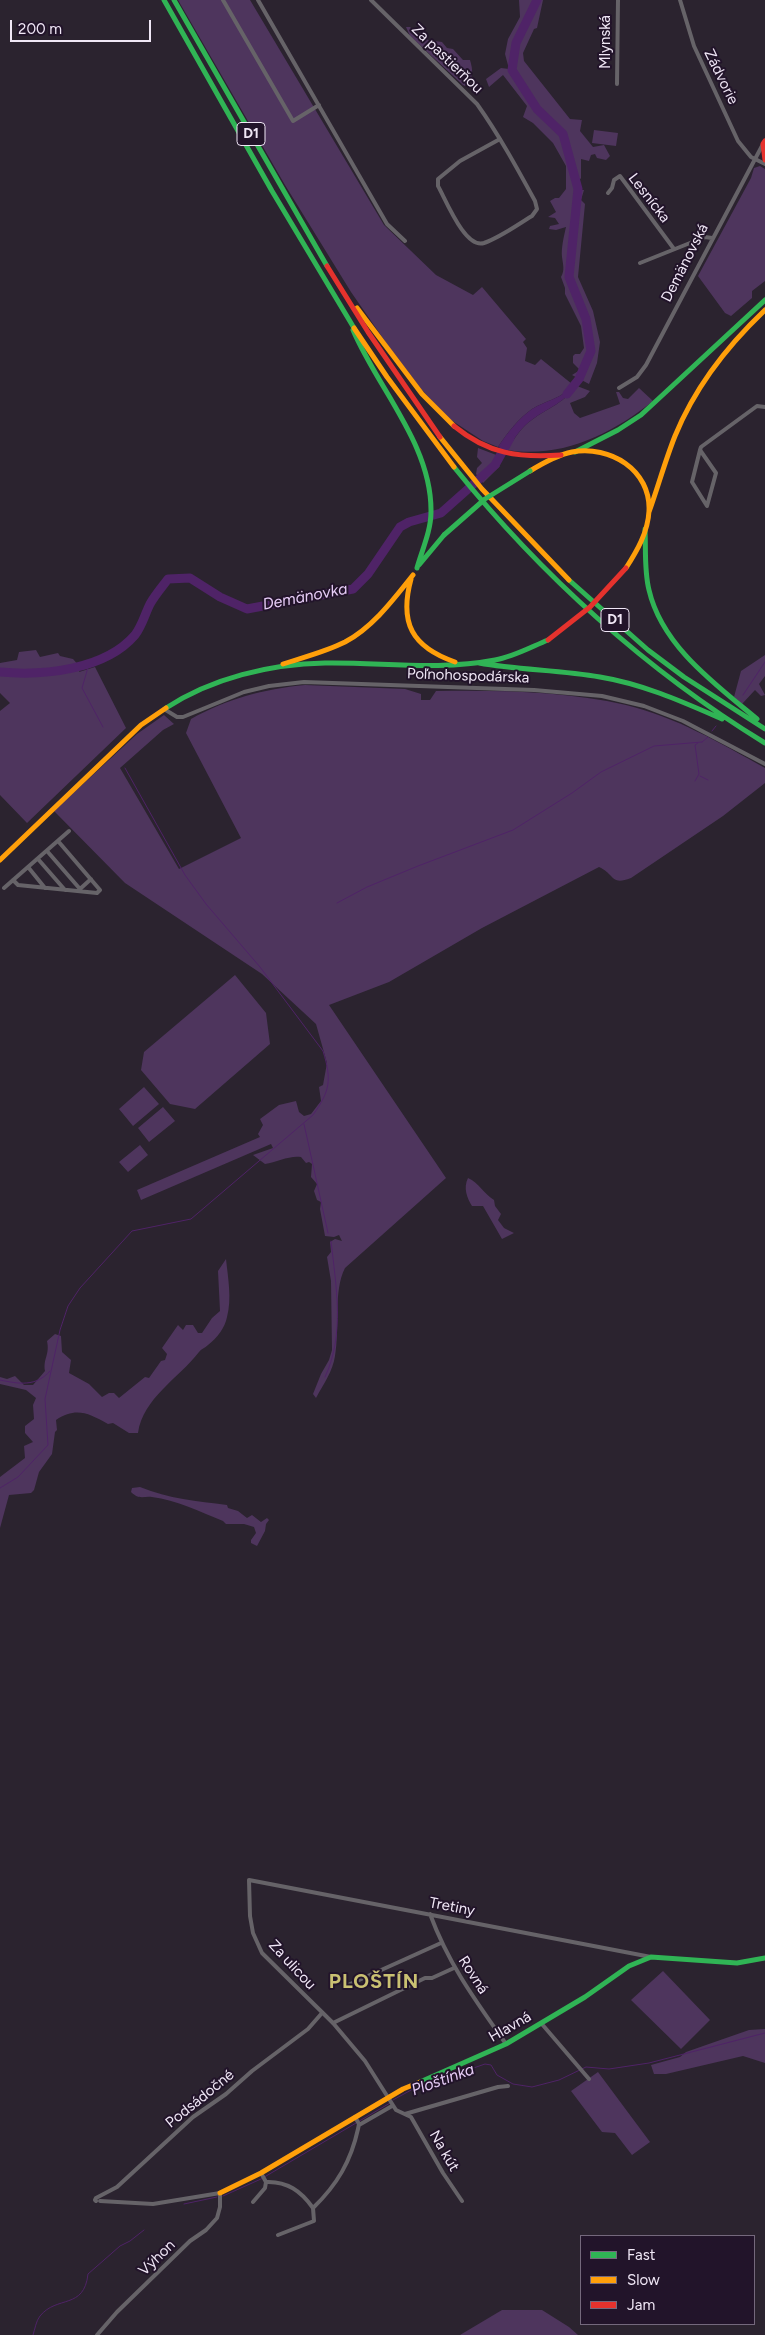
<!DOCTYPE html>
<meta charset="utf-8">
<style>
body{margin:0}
#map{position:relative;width:765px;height:2335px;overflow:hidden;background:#2b232f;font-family:Figtree,sans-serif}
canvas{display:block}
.legend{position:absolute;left:580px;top:2235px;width:175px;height:90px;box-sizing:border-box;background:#22142a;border:1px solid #74687c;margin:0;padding:6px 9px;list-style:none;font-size:15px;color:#f0e7f6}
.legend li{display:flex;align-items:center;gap:10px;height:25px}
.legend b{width:25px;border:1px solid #74687c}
.scale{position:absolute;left:10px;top:20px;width:141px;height:22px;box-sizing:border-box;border:2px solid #f0e7f6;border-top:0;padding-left:6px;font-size:15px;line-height:18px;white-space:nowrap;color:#f0e7f6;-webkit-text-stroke:4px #22142a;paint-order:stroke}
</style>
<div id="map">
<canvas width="765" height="2335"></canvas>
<ul class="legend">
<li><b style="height:6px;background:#30b455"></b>Fast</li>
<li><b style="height:6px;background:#ff9f0a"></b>Slow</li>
<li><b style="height:6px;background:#e5322d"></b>Jam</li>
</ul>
<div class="scale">200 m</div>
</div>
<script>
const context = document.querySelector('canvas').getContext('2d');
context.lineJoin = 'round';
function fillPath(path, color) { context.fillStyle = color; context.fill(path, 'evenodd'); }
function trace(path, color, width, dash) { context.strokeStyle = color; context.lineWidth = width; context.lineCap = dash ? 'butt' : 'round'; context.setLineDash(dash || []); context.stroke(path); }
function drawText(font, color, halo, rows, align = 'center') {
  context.font = font + ' Figtree,sans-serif'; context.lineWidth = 4; context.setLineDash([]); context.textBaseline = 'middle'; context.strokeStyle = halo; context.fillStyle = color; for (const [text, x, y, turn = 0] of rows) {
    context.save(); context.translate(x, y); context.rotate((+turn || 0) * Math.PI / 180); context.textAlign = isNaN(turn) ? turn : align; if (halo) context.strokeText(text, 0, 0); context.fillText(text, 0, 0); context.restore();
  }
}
const green = new Path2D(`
 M178 0H250L384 225 436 275 473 295 482 287 526 339 523 342 527 348 525 361 535 365 541 359 572 384C563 399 546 400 532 409 519 418 507 433 498 447L483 441 448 418 422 390 387 344 351 292 285 185Z
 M519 0H543L537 28 534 29 523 53 524 61 570 119 582 120 580 131 593 147 604 145 610 156 606 160 597 158 595 154 591 155 589 161 581 159V178L575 187 576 190H584L581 200 585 204 578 277 593 311 600 342 597 363 589 384 572 375 580 370 573 363V356L575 354H580L584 348 581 326 565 294V288L561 277C565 270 563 265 562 257 561 248 564 236 566 227L556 230 549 229 550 226 559 224 555 218 548 217 556 212 550 201 555 198H559L566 189V166L553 143 533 123 523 117 527 106 503 75 489 87 486 79 501 68 509 69 505 54 508 39 520 17Z
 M406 27H410L417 35 421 33 428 40 442 42 447 48 453 49 463 60H470C473 70 474 79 465 86L463 85 410 36Z
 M594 130 618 133 616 146 592 143Z
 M760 166 765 169V281L752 291V298L731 316 725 313 698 276 751 178 754 168Z
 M577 386 590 391 585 397 570 403 574 413 580 418 620 404 616 392H619L623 398 628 399 639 388 653 401C612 434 561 459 507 450 514 439 522 426 533 419 548 408 565 402 577 386Z
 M478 448 499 456 496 463 500 466 483 483 476 474 477 468 482 463 477 457Z
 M36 650 40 657 58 653 60 656 73 659 81 668 79 672 95 667 126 728 27 823 0 795V711L10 703 0 693V663L17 660 19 652Z
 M765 655V676L759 684 765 695 761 696 755 690 742 704 734 697 741 671Z
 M305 685 405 689 421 694V700H430L436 691C497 690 566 691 626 705 676 717 720 743 765 768V783L723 816 631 878C610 886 615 874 599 867L482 928 389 982 329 1005 446 1178 345 1268C333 1291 340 1329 335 1356 333 1371 323 1385 316 1398L313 1394 321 1374 329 1360 332 1350 331 1281 327 1257 331 1252 330 1242 335 1239 342 1241 339 1235 334 1237 325 1236 320 1209 321 1202 317 1200 314 1191 317 1184 311 1177 312 1164 309 1162 306 1163 301 1157C290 1155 277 1162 265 1164L253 1155 273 1148 271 1144 141 1200 137 1190 260 1137 258 1134 263 1125 260 1119 279 1105 296 1101 299 1112 304 1116 311 1114 321 1101 319 1087 323 1085 327 1063 316 1024 262 974 125 883 54 811 137 734 164 715 174 724 163 730 120 768 179 869 241 838 186 733 191 719C227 699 263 689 305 685Z
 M235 975 266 1013 270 1044 195 1109 170 1104 141 1070 144 1052Z
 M144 1087 159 1104 133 1126 119 1109Z
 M163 1107 175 1121 149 1142 138 1128Z
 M140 1145 148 1155 128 1172 119 1162Z
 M468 1178C479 1183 483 1193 494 1200L495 1206 501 1214 498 1220 504 1228 514 1233 502 1239 483 1206H472C467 1198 463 1188 468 1178Z
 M226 1259C228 1278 232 1299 227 1317 225 1328 217 1338 208 1345 205 1348 201 1349 199 1352 179 1378 143 1398 138 1433H129L113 1423 108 1424C88 1413 76 1407 56 1420L57 1430 55 1432 52 1454 39 1472 34 1490 31 1493 9 1495 0 1528V1477L25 1458 24 1446 33 1442 25 1433V1426L34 1419 33 1405 36 1398 26 1390 0 1384V1377L7 1379 15 1376 24 1385H33L45 1371C43 1358 50 1355 47 1341L55 1334 61 1336 62 1352 71 1360 69 1373 89 1384 102 1397 109 1393H114L119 1398 145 1377 149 1378 161 1361 165 1360 167 1354 162 1348 178 1325 183 1330 186 1325H193L198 1333H202L212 1318 220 1311 218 1271Z
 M140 1487C169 1499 197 1501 227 1505L228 1508 238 1511 247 1518 252 1515 261 1522 267 1518 269 1520 266 1524 265 1531 257 1546 251 1543V1540L256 1533 254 1527 244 1524H226L223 1521C201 1512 176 1500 152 1497 143 1496 139 1500 131 1492L132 1488Z
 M663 1971 710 2020 681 2049 631 2000Z
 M765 2029V2063L743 2056 666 2074H654L651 2065 680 2057 686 2052 749 2030Z
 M598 2072 650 2142 632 2155 615 2133 602 2132 571 2091Z
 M502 2310H542L569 2327 578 2335H460Z`);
const water = new Path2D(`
 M572 384 577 386C565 402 548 408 533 419 522 426 514 439 507 450L498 447C507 433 519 418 532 409 546 400 563 399 572 384Z`);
const stream = new Path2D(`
 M89 664 82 688 103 727
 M743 695 765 662
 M712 731 716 726
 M702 742 708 737
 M700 776 708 780
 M695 781 699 774 695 745 698 743
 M337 903 367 887 418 866 513 830 572 793 601 772 654 746 702 742
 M304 1124 328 1233
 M325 1377C345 1335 336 1286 331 1241
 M0 1380C19 1384 36 1387 50 1371
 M0 1488 18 1477 48 1445 45 1399 60 1330 68 1306 80 1288 132 1231 191 1219 313 1115C330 1091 332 1080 323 1051L260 967 206 904 185 875 125 768
 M393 2100 413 2089 485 2064 491 2065 497 2075 513 2084 532 2087 559 2080 586 2067 609 2069 649 2063 765 2033
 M223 2196 261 2179 390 2103
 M184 2204 217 2197
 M33 2335C35 2329 36 2321 40 2316 57 2295 84 2310 88 2274L120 2246 130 2241 144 2230`);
const river = new Path2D(`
 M537 0 516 43 512 70 537 109 563 134 578 189 569 277 586 319 591 351 579 379 567 394
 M0 672C43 676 105 670 135 635 142 626 145 614 150 604 155 595 162 587 168 579L190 578 220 597 247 609 353 589 368 574 400 527 409 522 441 513 495 465 510 438`);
const street = new Path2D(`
 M223 0 293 121 319 105
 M258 0 387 224 405 241
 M371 0 477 104C499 135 517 168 535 201L537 209 532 216C517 225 501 237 484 243 465 249 446 200 438 186V179L460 161 500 139
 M680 0 694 46 738 141 751 157 765 164
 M617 84 618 0
 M608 193 612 188 614 180 620 176 674 249
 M640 263 705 237 712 238
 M619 388 637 377 646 365 763 144
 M700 450 716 473 707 506 692 482 700 450 701 447 757 406 765 407
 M164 709 177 717H183L244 692 269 686 304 682 534 690 602 696 644 706 683 721 765 764
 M47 851 80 889
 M38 859 65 890
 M28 867 45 888
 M13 880 18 885 97 893 100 890 58 841
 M4 888 69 831
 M80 889 91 879
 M430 1914C449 1965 475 2000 506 2044
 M348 1985 441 1943
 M333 2023 425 1978H432L454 1968
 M541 2023 589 2079
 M405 2114 498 2087 508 2086
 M359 2125 392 2106
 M261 2173 266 2182C287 2181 301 2191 313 2208
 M96 2201 95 2200 96 2198 117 2187 193 2117 226 2094 252 2071 308 2029 322 2013
 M462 2201 443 2173 411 2117 396 2110 365 2061 333 2023 262 1953 253 1933 250 1916 249 1880 651 1957
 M253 2202 265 2188 266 2182
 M278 2235 314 2221 313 2208C337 2185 351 2161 358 2129L359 2124 355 2117
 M97 2335 117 2312 190 2241 206 2230 217 2218 220 2207V2193L153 2204 100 2201`);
const fast = new Path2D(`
 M164 0 272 191 354 328
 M174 0 327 266
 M353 330C378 389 432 445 431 512 431 531 422 550 417 568
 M575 452 618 430 641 415 765 300
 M454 467C541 575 647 671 765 743
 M645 529C646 549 644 570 649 590 662 646 715 684 757 719
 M419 565 444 535
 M569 580 648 650 684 677 765 729
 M479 663C519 670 560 670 600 677 643 684 683 702 722 719
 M166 708C212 678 270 664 325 663 381 662 438 671 495 660 513 657 531 647 548 640
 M420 2082 506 2044 585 1997 629 1966 651 1957 737 1963 765 1958`);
const slow = new Path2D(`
 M357 308 422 394 454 426
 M354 328 387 377 454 467
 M440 437 482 489 569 580
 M530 471C543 463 557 455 572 452 610 445 651 470 649 511 648 532 637 551 626 568
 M649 512C658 487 665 461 675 436 695 387 727 346 765 310
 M411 579C399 623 412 647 455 662
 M283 664C304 657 325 652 345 642 373 627 393 600 413 575
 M0 860 141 725 166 708
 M220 2193 261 2173 403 2089 420 2082`);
const jam = new Path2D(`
 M765 141 763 144 765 160
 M327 266 368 332 440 437
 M454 426C488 454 519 458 561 455`);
const fastBridge = new Path2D(`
 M444 535 485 499 530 471`);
const jamBridge = new Path2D(`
 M548 640 590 607 626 568`);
const shields = [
 [251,134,28],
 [615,620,28]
];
const shieldNames = [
 ["D1",251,134],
 ["D1",615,620]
];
const streetNames = [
 ["Mlynská",606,42,-90],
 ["Za pastierňou",447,59,44],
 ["Zádvorie",721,77,64],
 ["Lesnícka",649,198,52],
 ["Demänovská",685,263,-63],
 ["Poľnohospodárska",468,676,2],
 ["Tretiny",452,1907,11],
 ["Za ulicou",292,1965,47],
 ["Rovná",473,1975,57],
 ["Hlavná",510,2027,-30],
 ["Podsádočné",200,2099,-39],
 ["Na kút",444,2151,60],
 ["Výhon",157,2258,-44]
];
const waterNames = [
 ["Demänovka",305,597,-11],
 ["Ploštínka",443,2080,-20]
];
const districtNames = [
 ["PLOŠTÍN",374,1982]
];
fillPath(green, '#4e355d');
fillPath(water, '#4f2367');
trace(stream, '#4f2367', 1);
trace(river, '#4f2367', 9);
trace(street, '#666368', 4);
trace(fast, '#30b455', 5);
trace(slow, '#ff9f0a', 5);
trace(jam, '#e5322d', 5);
trace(fastBridge, '#30b455', 5);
trace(jamBridge, '#e5322d', 5);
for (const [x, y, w] of shields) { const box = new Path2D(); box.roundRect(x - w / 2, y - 11.5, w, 23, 4); context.fillStyle = '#22142a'; context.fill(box); trace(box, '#f0e7f6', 1); }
drawText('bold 14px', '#f0e7f6', null, shieldNames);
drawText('15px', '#f0e7f6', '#22142a', streetNames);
drawText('italic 16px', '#e6ccf6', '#22142a', waterNames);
context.letterSpacing = '1px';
drawText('bold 20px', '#cac072', '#22142a', districtNames);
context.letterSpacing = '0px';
</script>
